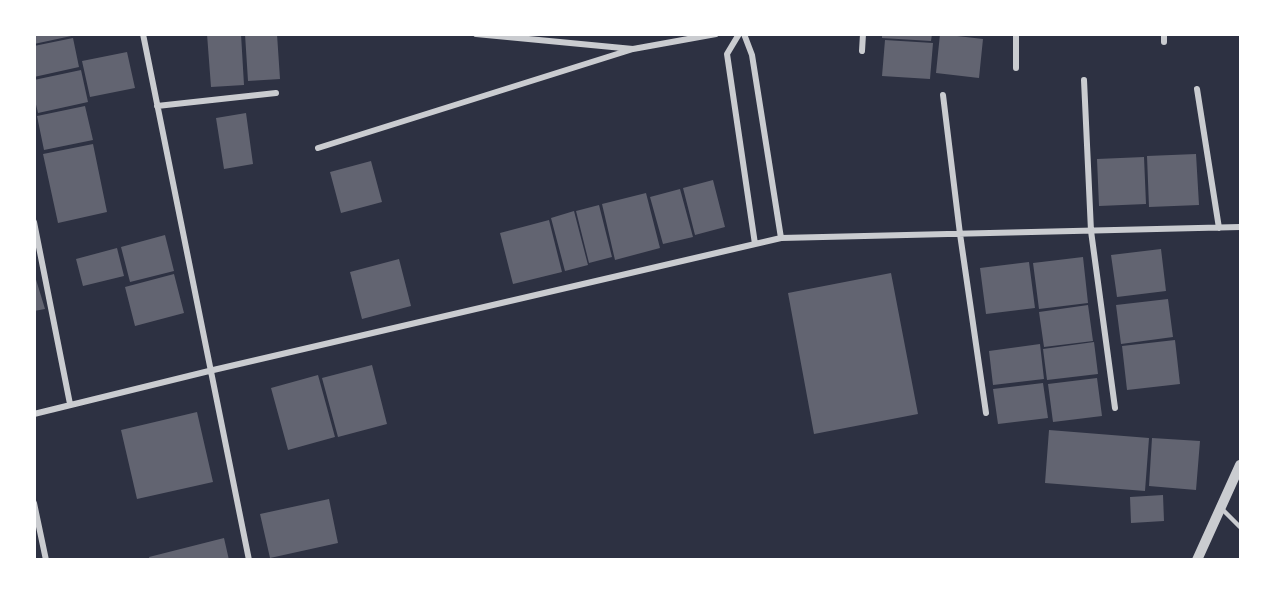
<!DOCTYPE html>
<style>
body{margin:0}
#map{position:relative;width:1275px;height:594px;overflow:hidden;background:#2d3142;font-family:"Varela Round",sans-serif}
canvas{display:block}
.frame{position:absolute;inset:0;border:36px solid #fff;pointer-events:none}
</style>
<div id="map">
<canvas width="1275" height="594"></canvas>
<div class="frame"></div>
</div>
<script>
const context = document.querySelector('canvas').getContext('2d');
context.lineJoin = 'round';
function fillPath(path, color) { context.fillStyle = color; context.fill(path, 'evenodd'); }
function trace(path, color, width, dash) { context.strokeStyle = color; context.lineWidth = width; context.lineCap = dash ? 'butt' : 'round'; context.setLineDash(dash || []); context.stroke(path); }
const building = new Path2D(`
 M34 34H75L76 35 34 44Z
 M207 34H241L244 85 211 87Z
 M245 34H277L280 79 248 81Z
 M882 34H932L931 41 882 38Z
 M940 34 983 39 979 78 936 73Z
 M73 38 79 67 34 77V46Z
 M885 40 933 43 930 79 882 76Z
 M127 52 135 88 90 97 82 61Z
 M81 70 88 102 38 113 34 96V80Z
 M85 106 93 140 44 150 37 116Z
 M246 113 253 164 224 169 216 118Z
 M93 144 107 212 58 223 43 154Z
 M1196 154 1199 205 1149 207 1147 156Z
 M1144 157 1146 204 1099 206 1097 159Z
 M371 161 382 202 341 213 330 172Z
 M713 180 725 227 695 235 683 188Z
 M680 189 693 237 663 244 650 197Z
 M646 193 660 248 615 260 602 204Z
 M599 205 612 257 589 263 576 211Z
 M574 211 588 265 565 271 551 218Z
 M549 220 562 272 513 284 500 233Z
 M165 235 174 271 130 282 121 247Z
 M117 248 124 276 83 286 76 259Z
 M1161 249 1166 291 1117 297 1111 255Z
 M1083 257 1088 303 1039 309 1033 263Z
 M399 259 411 306 362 319 350 272Z
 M1029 262 1035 308 986 314 980 268Z
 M34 273 45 309 34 311Z
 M891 273 918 414 814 434 788 293Z
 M174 274 184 313 135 326 125 287Z
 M1168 299 1173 337 1121 344 1116 305Z
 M1088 305 1093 341 1044 347 1039 312Z
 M1175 340 1180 384 1127 390 1122 346Z
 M1094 342 1098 374 1047 380 1043 349Z
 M1040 344 1044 379 993 385 989 351Z
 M372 365 387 424 338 437 322 378Z
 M318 375 335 437 288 450 271 388Z
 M1097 378 1102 416 1053 422 1048 384Z
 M1043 383 1048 418 998 424 993 389Z
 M197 412 213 482 137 499 121 430Z
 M1049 430 1149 438 1145 491 1045 483Z
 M1152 438 1200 441 1196 490 1149 486Z
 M1163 495 1164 521 1131 523 1130 497Z
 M329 499 338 543 270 558 260 514Z
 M224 538 229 560H150L149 557Z`);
const service = new Path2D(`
 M1221 508 1240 527`);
const minor = new Path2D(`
 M143 34 249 560
 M476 34 633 49 716 34
 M739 34 727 54 755 244
 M744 34 752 55 781 238
 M1164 42V34
 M862 51 863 34
 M1016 68V34
 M1084 80 1091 231 1115 408
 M1197 89 1219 228
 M943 95 960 234 986 413
 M157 106 276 93
 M318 148 633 49
 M34 222 70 404
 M34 414 209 371 781 238 1240 227
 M34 503 46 560`);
const tertiary = new Path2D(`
 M1197 560 1240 465`);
fillPath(building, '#626471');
trace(service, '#caccd0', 4.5);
trace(minor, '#caccd0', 6);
trace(tertiary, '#caccd0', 10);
</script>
